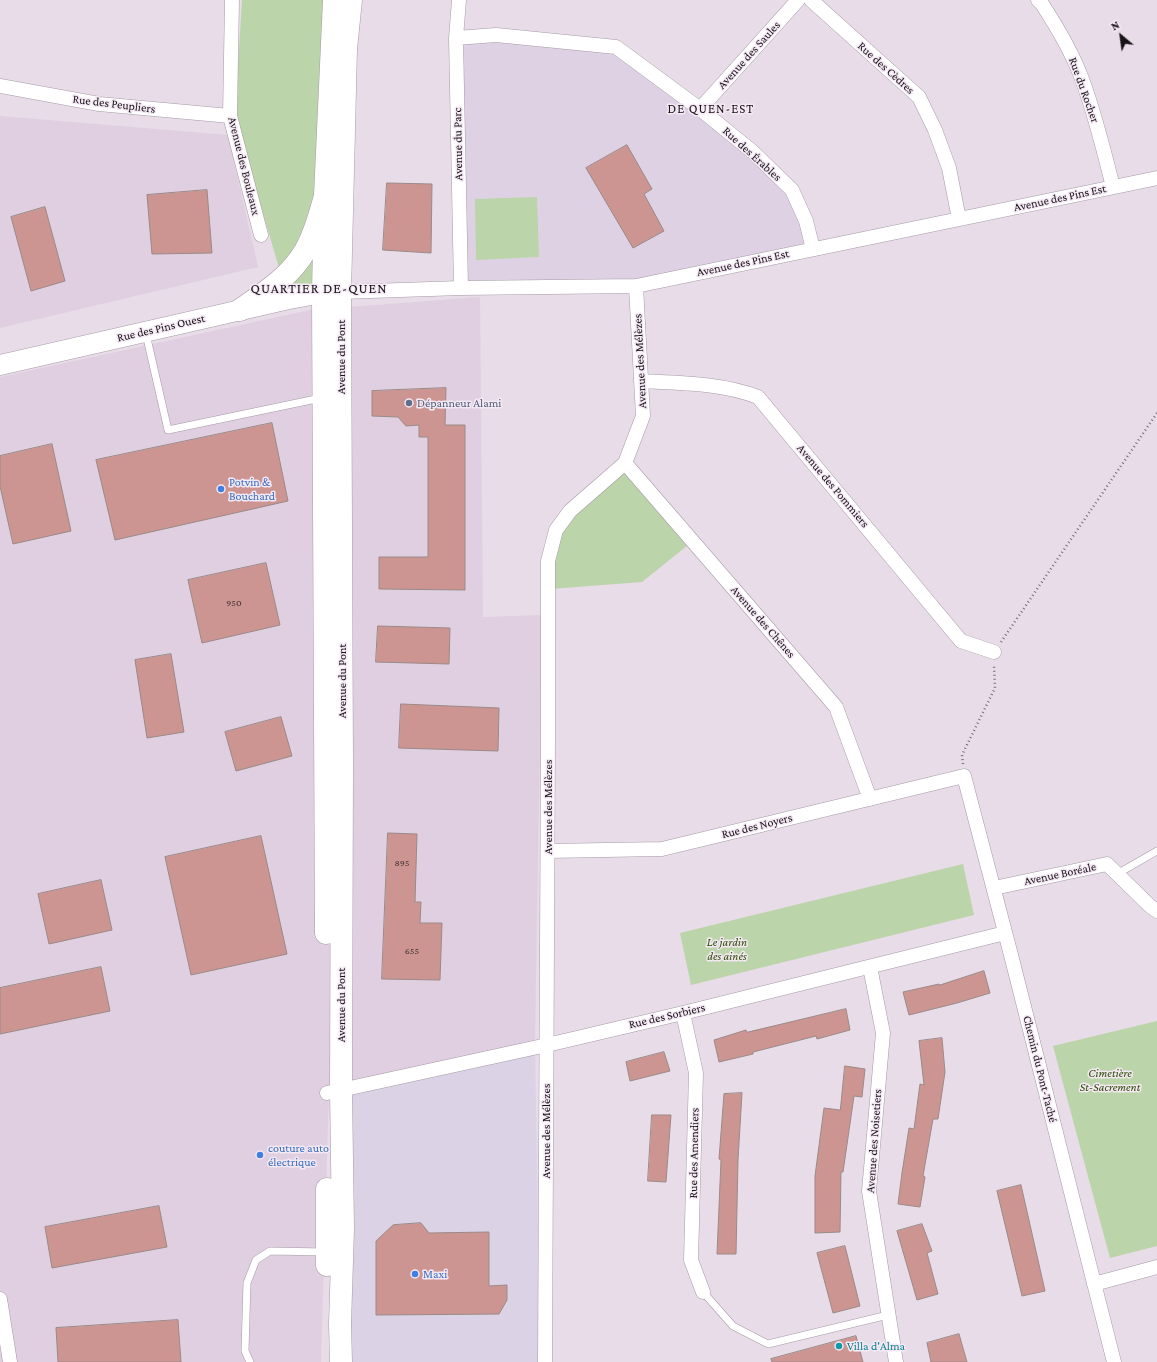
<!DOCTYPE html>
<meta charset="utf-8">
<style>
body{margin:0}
#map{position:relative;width:1157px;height:1362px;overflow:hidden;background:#e7dce7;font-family:"Crimson Pro",serif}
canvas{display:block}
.north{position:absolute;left:1101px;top:16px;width:40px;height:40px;-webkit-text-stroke:3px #f4e9f4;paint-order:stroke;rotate:331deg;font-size:11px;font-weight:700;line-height:16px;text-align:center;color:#171317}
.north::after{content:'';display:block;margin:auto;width:14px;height:18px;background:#171317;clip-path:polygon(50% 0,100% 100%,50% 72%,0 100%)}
</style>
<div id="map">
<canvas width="1157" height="1362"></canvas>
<div class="north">N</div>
</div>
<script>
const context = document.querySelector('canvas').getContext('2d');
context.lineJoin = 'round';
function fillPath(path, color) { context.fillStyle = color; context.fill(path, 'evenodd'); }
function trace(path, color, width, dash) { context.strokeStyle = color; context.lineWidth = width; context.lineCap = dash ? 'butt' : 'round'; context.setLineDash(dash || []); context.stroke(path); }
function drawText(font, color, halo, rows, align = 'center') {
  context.font = font + ' "Crimson Pro",serif'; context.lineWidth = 3; context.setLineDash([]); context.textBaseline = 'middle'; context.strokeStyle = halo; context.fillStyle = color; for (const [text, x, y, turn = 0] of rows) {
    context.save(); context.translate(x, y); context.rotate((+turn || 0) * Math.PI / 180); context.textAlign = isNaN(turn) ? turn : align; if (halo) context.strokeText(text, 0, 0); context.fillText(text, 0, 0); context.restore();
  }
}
const commercial = new Path2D(`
 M535 1040 540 1362H336L329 1088Z`);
const built = new Path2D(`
 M0 116 228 135 258 267 0 328Z
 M480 297 483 617 542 615 535 1040 329 1088 321 1362H0V377L310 310Z`);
const education = new Path2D(`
 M456 38 616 47 792 190 811 249 636 286 461 288Z`);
const green = new Path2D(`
 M242 0H328L312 287 286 292 235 117Z
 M537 197 539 257 476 260 475 199Z
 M624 466 693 541 642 582 550 589 556 530Z
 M963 864 974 915 691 985 680 933Z
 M1157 1021V1246L1110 1258 1053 1046Z`);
const building = new Path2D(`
 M627 145 652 189 644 194 664 231 633 248 586 168Z
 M387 183 432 184 431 253 383 250Z
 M207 190 212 253 152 254 147 195Z
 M45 207 65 281 31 291 11 217Z
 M446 388 445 425H465V590L379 589V557H428V437H419V425L406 426 398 417 372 416V391Z
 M272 423 288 501 115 540 96 460Z
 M52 444 71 531 13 544 0 486V456Z
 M266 563 280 625 202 643 188 580Z
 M378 626 450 628 449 664 376 662Z
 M171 654 184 732 147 738 135 660Z
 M401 704 499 708 498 751 399 748Z
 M281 717 292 756 236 771 225 732Z
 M388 833 417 834 415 902H421L420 923H442L440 980 382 979Z
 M261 836 287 954 191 975 165 857Z
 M101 880 112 930 49 944 38 894Z
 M101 967 110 1011 0 1034V988Z
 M984 971 990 993 957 1003 909 1015 903 992 939 984V985Z
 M846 1009 850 1030 817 1039 816 1036 753 1052V1054L719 1062 714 1040 746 1030 747 1032Z
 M942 1038 945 1072 938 1119H933L923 1176 925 1177 920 1207 898 1204 902 1173 909 1128 914 1129 920 1084 924 1085 919 1041Z
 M664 1052 670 1071 630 1081 626 1062Z
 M845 1066 865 1069 862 1097 854 1096 843 1172H841L840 1232 815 1233V1176L824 1108 840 1110Z
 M742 1093 738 1160 736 1254H717L721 1160 719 1159 724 1094Z
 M652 1115H671L666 1182 648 1181Z
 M1021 1185 1045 1291 1022 1296 997 1191Z
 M159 1206 167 1247 52 1268 45 1227Z
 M421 1223 429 1233 489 1232V1286L507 1285V1300L499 1314 376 1315V1241L393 1225Z
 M922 1224 932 1251 927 1253 938 1294 917 1300 897 1231Z
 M845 1246 860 1306 833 1313 817 1253Z
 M178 1320 181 1362H58L56 1328Z
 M959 1334 967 1362H931L927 1343Z
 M856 1336 863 1362H772L771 1359Z`);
const path = new Path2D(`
 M1001 642 1157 413
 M963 764 962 755 995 688 994 665`);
const service = new Path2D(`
 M146 334 168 430 321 398
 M1117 874 1157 851
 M703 1292 733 1326 768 1344 888 1315
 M250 1362 245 1351 247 1283 256 1260 270 1251 325 1252`);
const minor = new Path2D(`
 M232 0 230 116 261 235
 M459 0 456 38 461 288
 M811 0 919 97 935 130 949 168 959 219
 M1038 0 1042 4C1057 27 1072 52 1082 79 1095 114 1104 151 1113 187
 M456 38 496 35 616 47 700 109 753 152 792 190 806 221 813 249
 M0 86 99 104 230 116
 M700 109 798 0
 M340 292 461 288 636 286 1157 178
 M641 381C680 383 722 383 758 397L961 641 994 652
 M625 463 836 707 870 799
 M548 851 662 849 964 776 1011 955 1114 1362
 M994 888 1107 864 1150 906 1157 911
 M870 967 883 1033 869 1191 896 1362
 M683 1013 696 1073 691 1260 703 1292
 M327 1093 547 1045 683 1013 1005 933
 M1094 1284 1157 1267
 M0 1299 10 1362
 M545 1362 548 738V561L556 530 570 511 625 463 643 416 636 286`);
const secondary = new Path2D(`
 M0 365 289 299 323 293 338 292`);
const primary = new Path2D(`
 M326 933 323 293 325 196 334 0
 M327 1189V1265
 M341 1362 340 1324 343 1229 341 1091 342 766 340 292 346 49 351 0`);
const trunk = new Path2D(`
 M240 310C264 293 290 277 305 251 315 234 320 214 325 196`);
const markers = [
 [409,403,4,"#5c6f8a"],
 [221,489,4,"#3f7fe0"],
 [260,1155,4,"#3f7fe0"],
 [415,1274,4,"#3f7fe0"],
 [839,1346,4,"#0f9aa8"]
];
const numberNames = [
 ["950",234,603],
 ["895",402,863],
 ["655",412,951]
];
const streetNames = [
 ["Avenue des Saules",749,55,-48],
 ["Rue des Cèdres",886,68,42],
 ["Rue du Rocher",1084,90,70],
 ["Rue des Peupliers",114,104,7],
 ["Avenue du Parc",458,144,-91],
 ["Rue des Érables",752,154,42],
 ["Avenue des Bouleaux",244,166,76],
 ["Avenue des Pins Est",1060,198,-12],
 ["Avenue des Pins Est",743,263,-12],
 ["Rue des Pins Ouest",161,328,-13],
 ["Avenue du Pont",341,357,-90],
 ["Avenue des Mélèzes",640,361,-93],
 ["Avenue des Pommiers",833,486,50],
 ["Avenue des Chênes",763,622,49],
 ["Avenue du Pont",342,681,-90],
 ["Avenue des Mélèzes",548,807,-90],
 ["Rue des Noyers",757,826,-14],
 ["Avenue Boréale",1060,874,-12],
 ["Avenue du Pont",341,1005,-90],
 ["Rue des Sorbiers",667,1016,-13],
 ["Chemin du Pont-Taché",1040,1069,76],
 ["Avenue des Mélèzes",546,1131,-90],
 ["Avenue des Noisetiers",874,1141,-86],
 ["Rue des Amendiers",694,1153,-89]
];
const serviceNames = [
 ["Dépanneur Alami",417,403]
];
const shopNames = [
 ["Potvin &",229,482],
 ["Bouchard",229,496],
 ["couture auto",268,1148],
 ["électrique",268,1162],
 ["Maxi",423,1274]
];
const parkNames = [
 ["Le jardin",727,942],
 ["des ainés",727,956],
 ["Cimetière",1110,1073],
 ["St-Sacrement",1110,1087]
];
const cultureNames = [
 ["Villa d'Alma",847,1346]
];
const neighbourhoodNames = [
 ["DE QUEN-EST",711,109]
];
const quarterNames = [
 ["QUARTIER DE-QUEN",319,289]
];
fillPath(commercial, '#dbd2e6');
fillPath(built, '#e0cfe0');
fillPath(education, '#ded1e4');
fillPath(green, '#bcd4a9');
fillPath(building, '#cd9591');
trace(building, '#9a8a89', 1);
trace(service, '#a59ba5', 8);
trace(minor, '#a59ba5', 15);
trace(secondary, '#a59ba5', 21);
trace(primary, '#a59ba5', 23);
trace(trunk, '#a59ba5', 23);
trace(path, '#787078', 2.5, [1, 3]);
trace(service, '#fff', 7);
trace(minor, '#fff', 14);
trace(secondary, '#fff', 20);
trace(primary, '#fff', 22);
trace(trunk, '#fff', 22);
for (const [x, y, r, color] of markers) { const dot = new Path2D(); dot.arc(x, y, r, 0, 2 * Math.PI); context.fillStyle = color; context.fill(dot); trace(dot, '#f4e9f4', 1.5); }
drawText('10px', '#443436', null, numberNames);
drawText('12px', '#171317', '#f4e9f4', streetNames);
drawText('12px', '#4e5e75', '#f4e9f4', serviceNames, 'left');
drawText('12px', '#366cbe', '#f4e9f4', shopNames, 'left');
drawText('italic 12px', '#2b4902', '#f4e9f4', parkNames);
drawText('12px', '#0d838f', '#f4e9f4', cultureNames, 'left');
context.letterSpacing = '1px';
drawText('13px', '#171317', '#f4e9f4', neighbourhoodNames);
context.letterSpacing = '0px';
context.letterSpacing = '1px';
drawText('14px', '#171317', '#f4e9f4', quarterNames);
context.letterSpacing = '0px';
</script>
